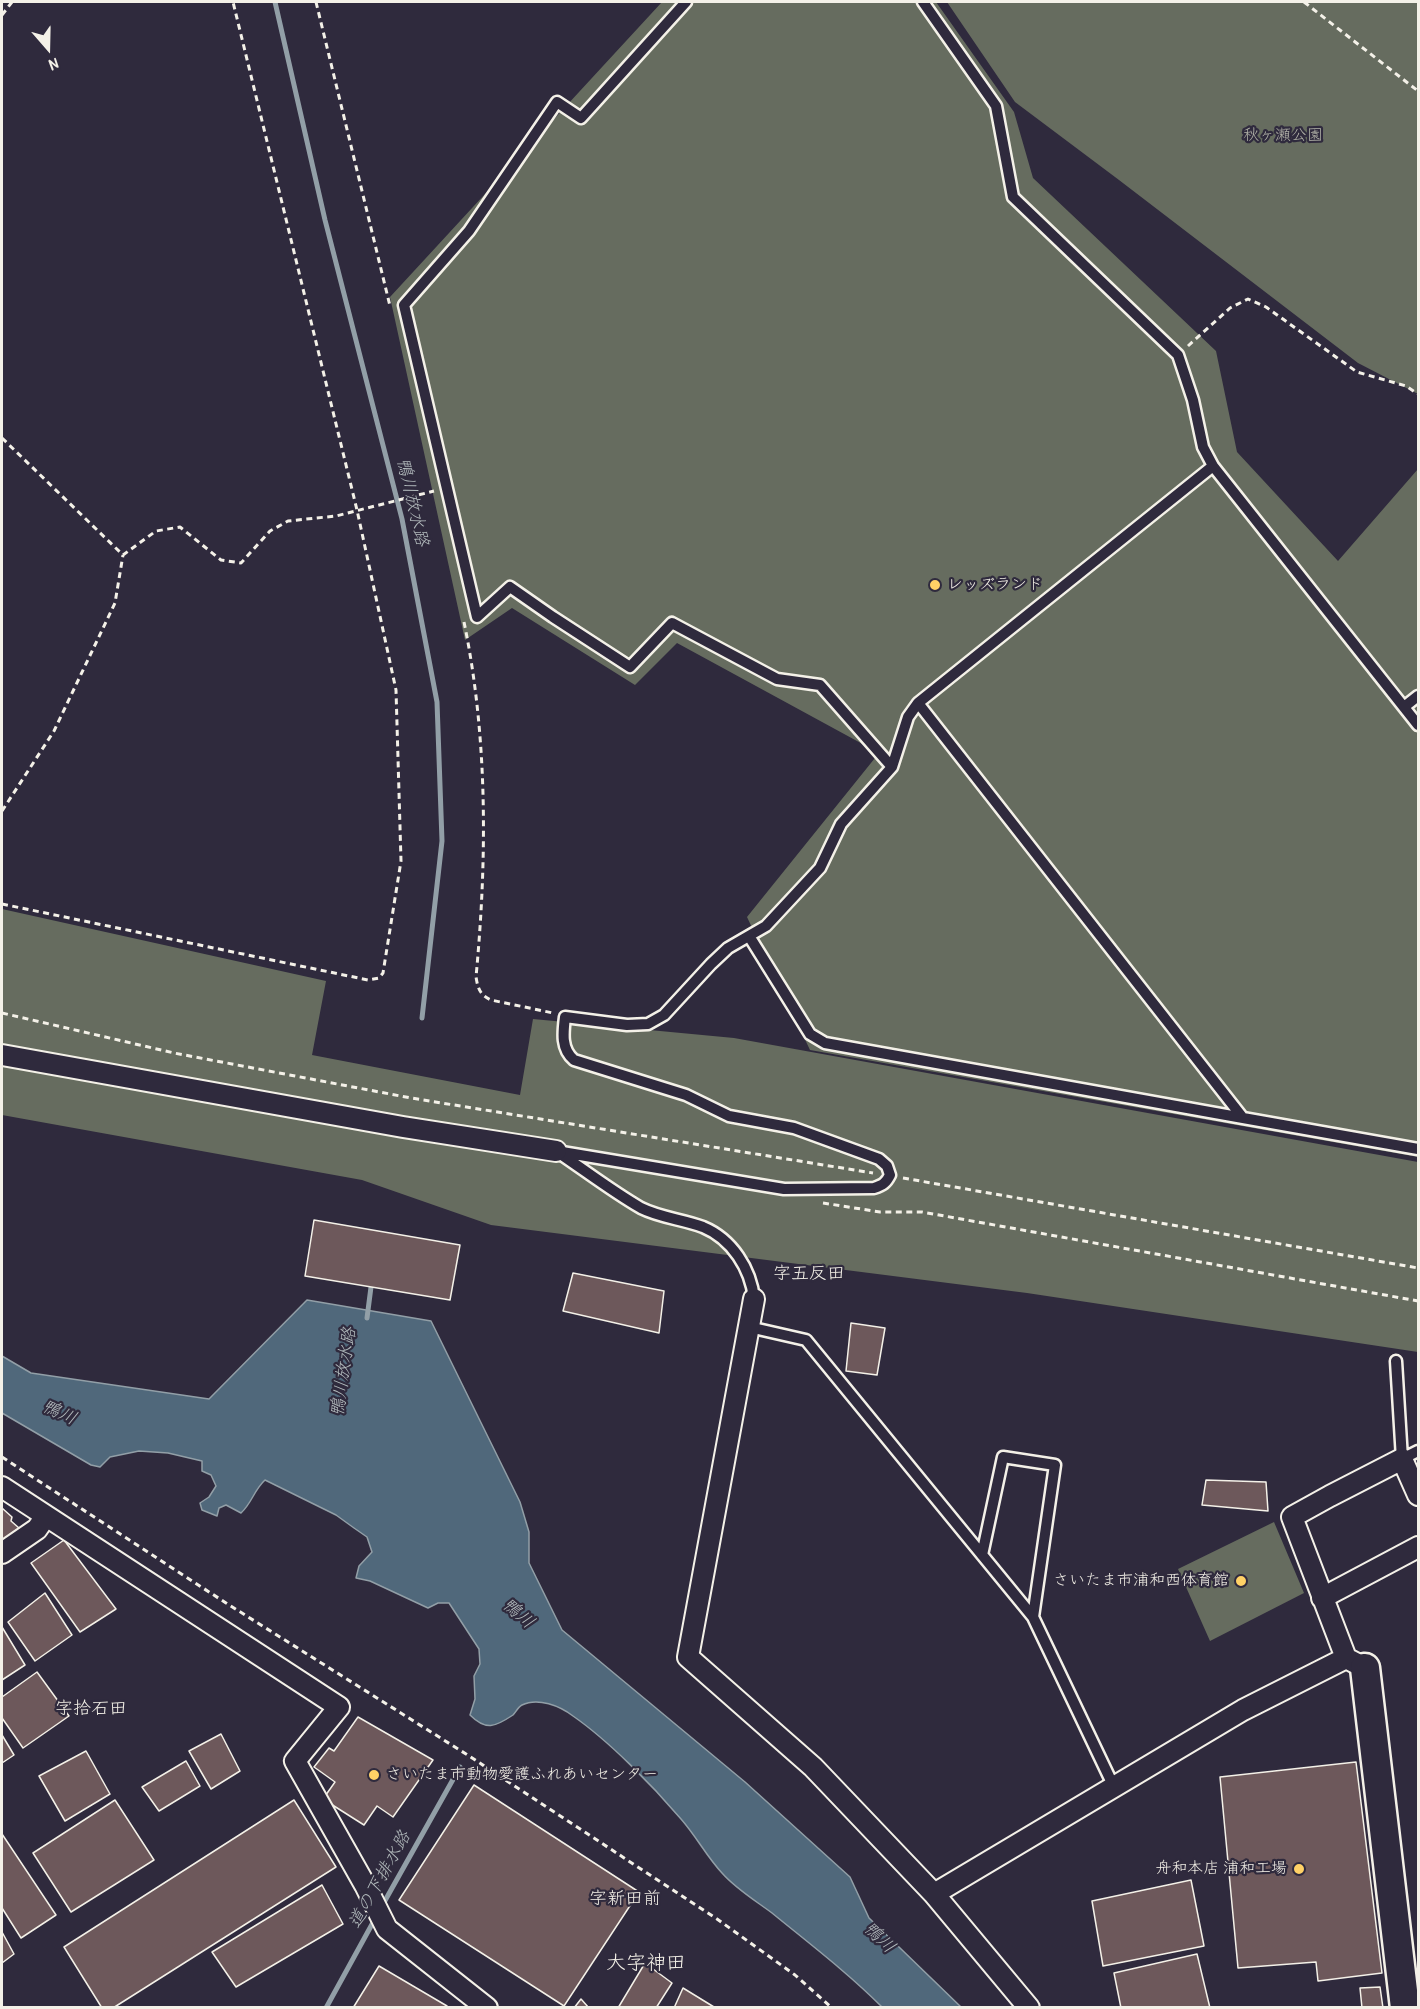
<!DOCTYPE html>
<meta charset="utf-8">
<style>
body{margin:0}
#map{position:relative;width:1420px;height:2009px;overflow:hidden;background:#2f2a3d;font-family:"Patrick Hand",sans-serif}
canvas{display:block}
.frame{position:absolute;inset:0;border:3px solid #f4f1e8;pointer-events:none}
.north{position:absolute;left:18px;top:18px;width:60px;height:60px;-webkit-text-stroke:4px #2f2a3d;paint-order:stroke;rotate:160deg;font-size:16px;font-weight:700;line-height:24px;text-align:center;color:#f4f1e8}
.north::after{content:'';display:block;margin:auto;width:21px;height:27px;background:#f4f1e8;clip-path:polygon(50% 0,100% 100%,50% 72%,0 100%)}
</style>
<div id="map">
<canvas width="1420" height="2009"></canvas>
<div class="frame"></div>
<div class="north">N</div>
</div>
<script>
const context = document.querySelector('canvas').getContext('2d');
context.lineJoin = 'round';
function fillPath(path, color) { context.fillStyle = color; context.fill(path, 'evenodd'); }
function trace(path, color, width, dash) { context.strokeStyle = color; context.lineWidth = width; context.lineCap = dash ? 'butt' : 'round'; context.setLineDash(dash || []); context.stroke(path); }
function drawText(font, color, halo, rows, align = 'center') {
  context.font = font + ' "Patrick Hand","Klee One",sans-serif'; context.lineWidth = 4.5; context.setLineDash([]); context.textBaseline = 'middle'; context.strokeStyle = halo; context.fillStyle = color; for (const [text, x, y, turn = 0] of rows) {
    context.save(); context.translate(x, y); context.rotate((+turn || 0) * Math.PI / 180); context.textAlign = isNaN(turn) ? turn : align; if (halo) context.strokeText(text, 0, 0); context.fillText(text, 0, 0); context.restore();
  }
}
const green = new Path2D(`
 M662 2H936L1014 112 1033 178 1216 351 1237 452 1338 561 1418 469V1157L810 1050 747 917 879 753 677 643 635 685 512 608 465 640 390 297Z
 M947 2H1418V394L1358 363 1119 180 1015 102Z
 M2 909 326 981 312 1055 520 1095 533 1019 734 1038 1418 1162V1352L1027 1293 491 1225 362 1180 2 1115Z
 M1274 1522 1304 1593 1210 1641 1178 1569Z`);
const water = new Path2D(`
 M307 1300 431 1321 520 1502 529 1532V1563L562 1630 745 1782 850 1877 869 1918 961 2007H882C848 1973 810 1944 772 1913 756 1901 736 1889 722 1873 707 1857 696 1836 681 1819 652 1785 609 1741 573 1716 560 1706 538 1697 522 1705 518 1707 516 1712 513 1715 495 1727 486 1731 470 1715L475 1699 474 1676 480 1664 479 1649 449 1603H438L428 1608 370 1581 356 1578 359 1566 372 1552 367 1537 354 1528 336 1515 265 1480C254 1490 252 1503 241 1513L226 1505 219 1508 217 1516 202 1510 200 1503 209 1497 216 1486 211 1475 202 1471V1461L168 1453 139 1451 110 1457 100 1467 91 1465 2 1413V1356L31 1373 209 1399Z`);
const stream = new Path2D(`
 M275 2 325 220 402 519 437 702 442 841 422 1018
 M367 1318 371 1287
 M382 1906 460 1767
 M326 2008 376 1917`);
const building = new Path2D(`
 M314 1220 460 1245 450 1300 305 1276Z
 M573 1273 664 1291 659 1333 563 1311Z
 M851 1323 885 1328 877 1375 846 1371Z
 M1206 1480 1266 1482 1268 1511 1202 1505Z
 M2 1508 12 1517 11 1521 19 1528 2 1540Z
 M64 1540 116 1609 80 1632 31 1563Z
 M45 1593 72 1635 35 1661 8 1622Z
 M2 1627 25 1665 2 1680Z
 M37 1672 69 1716 23 1748 2 1718V1697Z
 M358 1717 433 1760 393 1817 377 1806 364 1825 323 1799 335 1782 314 1767 329 1748 334 1751Z
 M221 1734 240 1771 211 1789 189 1751Z
 M2 1735 14 1755 2 1763Z
 M86 1751 110 1794 65 1821 39 1776Z
 M186 1761 200 1786 159 1811 142 1787Z
 M1356 1762 1382 1973 1318 1981 1316 1962 1238 1968 1220 1777Z
 M474 1785 639 1892 564 2006 399 1900Z
 M115 1800 154 1860 71 1912 33 1853Z
 M294 1800 336 1867 113 2008H102L64 1947Z
 M2 1834 56 1915 21 1938 2 1908Z
 M1191 1880 1204 1946 1103 1966 1092 1901Z
 M322 1885 343 1924 236 1987 212 1952Z
 M2 1932 14 1954 2 1963Z
 M1197 1954 1210 2008H1121L1114 1973Z
 M645 1963 672 1983 656 2008H618Z
 M379 1966 447 2006V2008H353Z
 M1380 1987 1383 2008H1362L1360 1988Z
 M683 1988 714 2007V2008H674Z
 M581 1999 589 2008H574Z`);
const path = new Path2D(`
 M316 2 390 306
 M1304 2 1418 91
 M2 15 12 2
 M1188 346 1230 308 1248 299 1266 307 1357 372 1406 386 1418 394
 M2 438 123 555 156 531 180 527 221 560 241 563 270 531 288 521 336 516 434 491
 M464 622C488 738 487 860 476 977 478 989 480 995 491 1000L553 1013
 M2 811 54 731 115 603 123 555
 M2 904 368 980 379 978 383 973 401 861 396 690 357 510 233 2
 M2 1013 174 1053 411 1098 873 1173
 M903 1178 1418 1268
 M823 1203 880 1212H922L1418 1301
 M2 1457 226 1603 466 1754 717 1919 795 1975 832 2008`);
const lane = new Path2D(`
 M686 2 581 118 557 102 469 231 404 305 477 617 510 587 553 617 630 667 672 623 777 679 820 685 892 767
 M923 2 996 106 1013 197 1178 355 1193 400 1203 447 1213 466
 M1404 707 1418 696
 M1418 725 1213 466 918 703 1243 1118 1418 1149
 M749 936 810 1034 825 1043 1243 1118
 M754 1299C751 1269 732 1239 703 1227 682 1219 661 1218 641 1208 613 1192 583 1169 556 1151L784 1189 874 1188C883 1185 886 1183 890 1175L887 1166 879 1159 794 1128 729 1116 686 1095 574 1060C561 1049 563 1033 565 1017L627 1025 648 1024 664 1015 711 964 728 948 766 926 820 868 841 824 892 767 908 717 918 703
 M749 1327 806 1340 1033 1617 1114 1787
 M1396 1361 1402 1459 1418 1451
 M982 1555 1003 1457 1055 1465 1033 1617`);
const street = new Path2D(`
 M2 1055 403 1127 556 1151
 M754 1299 688 1657 813 1767 934 1894 1029 2008
 M2 1487 339 1707 295 1761 365 1885 387 1929 487 2008
 M2 1553 37 1529 46 1516
 M1322 1598 1418 1547
 M1346 1658 1292 1517 1330 1496 1402 1459 1418 1495
 M934 1894 1243 1710 1346 1658 1365 1668`);
const secondary = new Path2D(`
 M1365 1668 1405 2008`);
const markers = [
 [935,585,6,"#ffd166"],
 [1241,1581,6,"#ffd166"],
 [374,1775,6,"#ffd166"],
 [1299,1869,6,"#ffd166"]
];
const parkNames = [
 ["秋ヶ瀬公園",1283,136]
];
const poiNames = [
 ["レッズランド",947,585],
 ["さいたま市浦和西体育館",1229,1581,"right"],
 ["さいたま市動物愛護ふれあいセンター",386,1775],
 ["舟和本店 浦和工場",1287,1869,"right"]
];
const waterNames = [
 ["鴨川放水路",412,502,77],
 ["鴨川放水路",344,1372,-82],
 ["鴨川",59,1413,25],
 ["鴨川",518,1614,41],
 ["道の下排水路",380,1880,-61],
 ["鴨川",879,1938,44]
];
const neighbourhoodNames = [
 ["字五反田",809,1274],
 ["字拾石田",91,1709],
 ["字新田前",625,1899]
];
const quarterNames = [
 ["大字神田",646,1964]
];
fillPath(green, '#666c5f');
fillPath(water, '#50687b');
trace(water, '#929fa7', 1.5);
trace(stream, '#929fa7', 5);
fillPath(building, '#6d585b');
trace(building, '#f4f1e8', 1.5);
trace(lane, '#f4f1e8', 15);
trace(street, '#f4f1e8', 24);
trace(secondary, '#f4f1e8', 33);
trace(path, '#f4f1e8', 3, [6, 4.5]);
trace(lane, '#2f2a3d', 10);
trace(street, '#2f2a3d', 20);
trace(secondary, '#2f2a3d', 28);
for (const [x, y, r, color] of markers) { const dot = new Path2D(); dot.arc(x, y, r, 0, 2 * Math.PI); context.fillStyle = color; context.fill(dot); trace(dot, '#2f2a3d', 2); }
drawText('16px', '#b4b5aa', '#2f2a3d', parkNames);
drawText('16px', '#f4f1e8', '#2f2a3d', poiNames, 'left');
drawText('italic 18px', '#b2babc', '#2f2a3d', waterNames);
drawText('18px', '#f4f1e8', '#2f2a3d', neighbourhoodNames);
drawText('20px', '#f4f1e8', '#2f2a3d', quarterNames);
</script>
